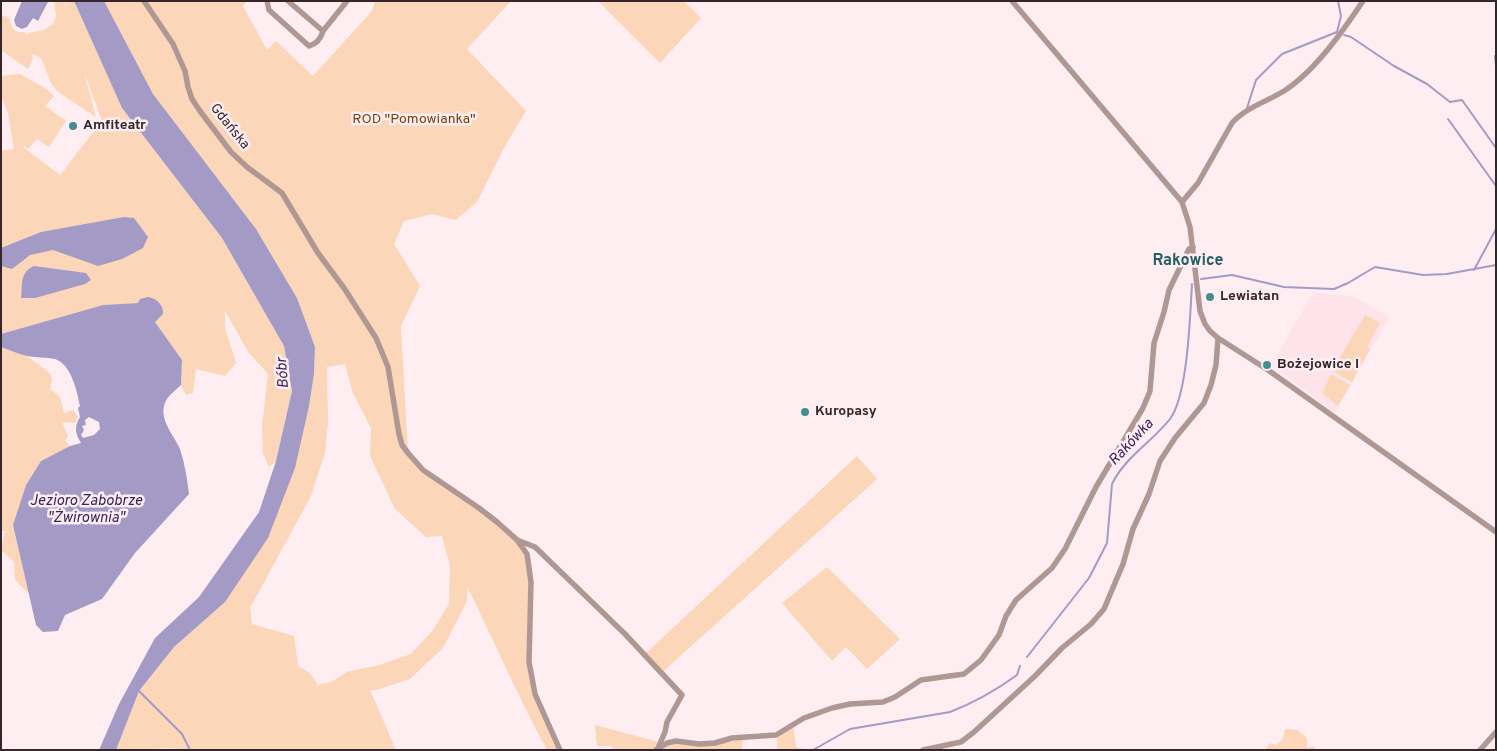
<!DOCTYPE html>
<meta charset="utf-8">
<style>
body{margin:0}
#map{position:relative;width:1497px;height:751px;overflow:hidden;background:#feeef2;font-family:Overpass,sans-serif}
canvas{display:block}
.frame{position:absolute;inset:0;border:2px solid #34262a;pointer-events:none}
</style>
<div id="map">
<canvas width="1497" height="751"></canvas>
<div class="frame"></div>
</div>
<script>
const context = document.querySelector('canvas').getContext('2d');
context.lineJoin = 'round';
function fillPath(path, color) { context.fillStyle = color; context.fill(path, 'evenodd'); }
function trace(path, color, width, dash) { context.strokeStyle = color; context.lineWidth = width; context.lineCap = dash ? 'butt' : 'round'; context.setLineDash(dash || []); context.stroke(path); }
function drawText(font, color, halo, rows, align = 'center') {
  context.font = font + ' Overpass,sans-serif'; context.lineWidth = 5; context.setLineDash([]); context.textBaseline = 'middle'; context.strokeStyle = halo; context.fillStyle = color; for (const [text, x, y, turn = 0] of rows) {
    context.save(); context.translate(x, y); context.rotate((+turn || 0) * Math.PI / 180); context.textAlign = isNaN(turn) ? turn : align; if (halo) context.strokeText(text, 0, 0); context.fillText(text, 0, 0); context.restore();
  }
}
const built = new Path2D(`
 M1313 292 1355 297 1389 317 1335 413 1272 365Z`);
const green = new Path2D(`
 M54 1H64L67 5 66 1H74L122 108 222 238 284 346 292 391 276 461 269 467 263 453 262 426 268 374 249 353 225 311V328L236 363 225 376 196 369 193 393 186 395 181 385 182 360 155 322 138 303 103 305 1 334V151L14 149 8 113 1 96V76L20 74 45 88 54 96 45 106 66 121 49 147 37 139 28 149 24 146 23 147 60 175 102 121 84 72 96 117 58 92 52 85 41 58 32 54 33 59 28 69 1 50V15L8 17C12 26 13 34 24 32L27 35 29 33 44 30 53 24 56 16Z
 M104 1H247L243 6 267 50 276 41 313 76 372 11 375 1H511L467 49 526 111 504 148 477 202 456 220 432 214 404 221 394 244 420 286 401 326 408 453 430 476 489 512 518 536 526 546 531 568 530 655 537 698 563 750H547C518 697 494 641 467 586V601L443 648 410 679 376 690H370L396 750H177L176 748 116 750 139 691 174 647 225 602 309 406 314 374 315 347 297 298 256 229 153 94ZM345 364 352 391 371 428 370 456 395 509 426 537 442 536 450 566 449 604 433 630 411 654 379 665 347 672 333 681 318 685 310 673 298 666 294 636 252 624 250 608 311 496 325 453 328 421 327 367Z
 M598 1H684L701 18 660 63Z
 M1365 315 1380 323 1367 347 1370 349 1352 382 1332 371Z
 M1 347 27 356 50 373 52 379 50 389 60 397 64 413 73 410 78 416 75 423 62 422 68 436 65 441 70 446 41 461 26 485 13 525 29 594 15 580 14 562 1 550 5 531H1Z
 M1331 374 1350 385 1338 406 1322 393Z
 M857 456 877 479 659 675 644 655Z
 M827 567 900 639 867 669 846 647 832 661 782 603Z
 M595 725 658 742 710 746 743 739 742 750H613L612 746H597Z
 M793 725 796 747 807 750H777V737Z
 M1285 729 1297 730 1307 738V748L1313 746 1317 750H1265L1270 743 1276 745 1283 739Z`);
const water = new Path2D(`
 M22 1 48 2 38 21 33 18 27 27 22 29 16 26 14 20Z
 M74 1H104L153 94 256 229 297 298 315 347 314 374 309 406 295 468 268 538 225 602 174 647 139 691 116 750H99L119 704 155 638 199 597 259 512 276 461 292 391 284 346 222 238 122 108Z
 M124 217 134 218 148 237 143 248 122 259 98 266 53 250 30 255 12 269 1 266V248L41 232Z
 M34 266 86 273 91 280 85 284 35 298H21C23 284 19 273 34 266Z
 M148 297C156 298 164 305 163 314L155 322 182 360 181 385C177 389 170 394 167 399 156 417 173 433 180 449 185 464 187 479 189 494L135 553 102 599 65 615 58 631 43 632 36 625 13 525 26 485 41 461 70 446 81 443C75 433 74 427 80 417L78 408 80 406C77 391 71 364 55 359 46 357 36 358 27 356 19 354 10 350 1 347V334L103 305 138 303 140 299ZM89 417 99 422 100 429 94 435 83 438 81 435 84 430 82 426 86 425 85 420Z`);
const stream = new Path2D(`
 M1344 35 1351 37 1394 66 1427 84 1450 102 1462 100 1496 148
 M1495 56 1496 66
 M1247 108 1256 80 1282 54 1337 32 1341 16 1338 1
 M1448 119 1496 186
 M1474 270 1496 229
 M1201 279 1232 275 1284 287 1334 289 1348 283 1375 267 1423 275 1447 274 1496 265
 M1027 657 1089 578 1107 543 1112 484C1125 457 1152 442 1170 419 1188 395 1190 315 1192 284
 M138 690 182 734 190 750
 M813 750 850 729 950 712C976 702 995 691 1017 675L1020 666`);
const minor = new Path2D(`
 M144 1 173 44 185 71 188 87 192 99 200 111 231 152 247 167 282 193 318 253 344 288 376 338 388 367 399 434 402 445 408 453 423 470 479 508 497 522 517 540 527 554 531 582 529 662 535 694 560 750
 M267 1 269 10 309 46C316 44 321 38 323 31
 M288 1 323 31 347 1
 M1012 1 1182 202 1190 227 1200 311 1205 324 1210 331 1218 338 1268 370 1496 532
 M1182 202 1198 183 1232 123C1245 108 1268 101 1284 91 1315 71 1343 31 1363 1
 M517 540 535 547 625 634 682 695 667 722 665 732 658 748
 M656 750 667 743 676 741 699 744 715 743 732 738 776 735 804 718 832 708 850 704 883 702 895 697 921 680 964 674 981 660 999 635 1006 616 1016 600 1052 568 1065 549 1096 487 1143 408 1150 391 1154 343 1164 312 1169 290 1189 249 1193 247
 M923 750 961 742 974 732 1035 676 1062 648 1091 624 1104 609 1123 564 1133 529 1149 494 1160 461 1175 438 1204 403 1211 385 1216 365 1218 338
 M1480 750 1496 732`);
const markers = [
 [73,126,5,"#458d91"],
 [1210,297,5,"#458d91"],
 [1267,365,5,"#458d91"],
 [805,412,5,"#458d91"]
];
const parkNames = [
 ["ROD \"Pomowianka\"",414,120]
];
const poiNames = [
 ["Amfiteatr",83,126],
 ["Lewiatan",1220,297],
 ["Bożejowice I",1277,365],
 ["Kuropasy",815,412]
];
const streetNames = [
 ["Gdańska",229,127,51]
];
const waterNames = [
 ["Bóbr",284,373,-94],
 ["Rakówka",1132,443,-47],
 ["Jezioro Zabobrze",86,502],
 ["\"Żwirownia\"",86,519]
];
const quarterNames = [
 ["Rakowice",1188,262]
];
fillPath(built, '#ffe3eb');
fillPath(green, '#fbd6b9');
fillPath(water, '#a39ac5');
trace(stream, '#a39ac5', 2);
trace(minor, '#af9894', 5.5);
for (const [x, y, r, color] of markers) { const dot = new Path2D(); dot.arc(x, y, r, 0, 2 * Math.PI); context.fillStyle = color; context.fill(dot); trace(dot, '#feeef2', 2); }
drawText('14px', '#73410b', '#feeef2', parkNames);
drawText('bold 14px', '#34262a', '#feeef2', poiNames, 'left');
drawText('14px', '#34262a', '#feeef2', streetNames);
drawText('italic 15px', '#36255c', '#feeef2', waterNames);
drawText('bold 16px', '#245e62', '#feeef2', quarterNames);
</script>
